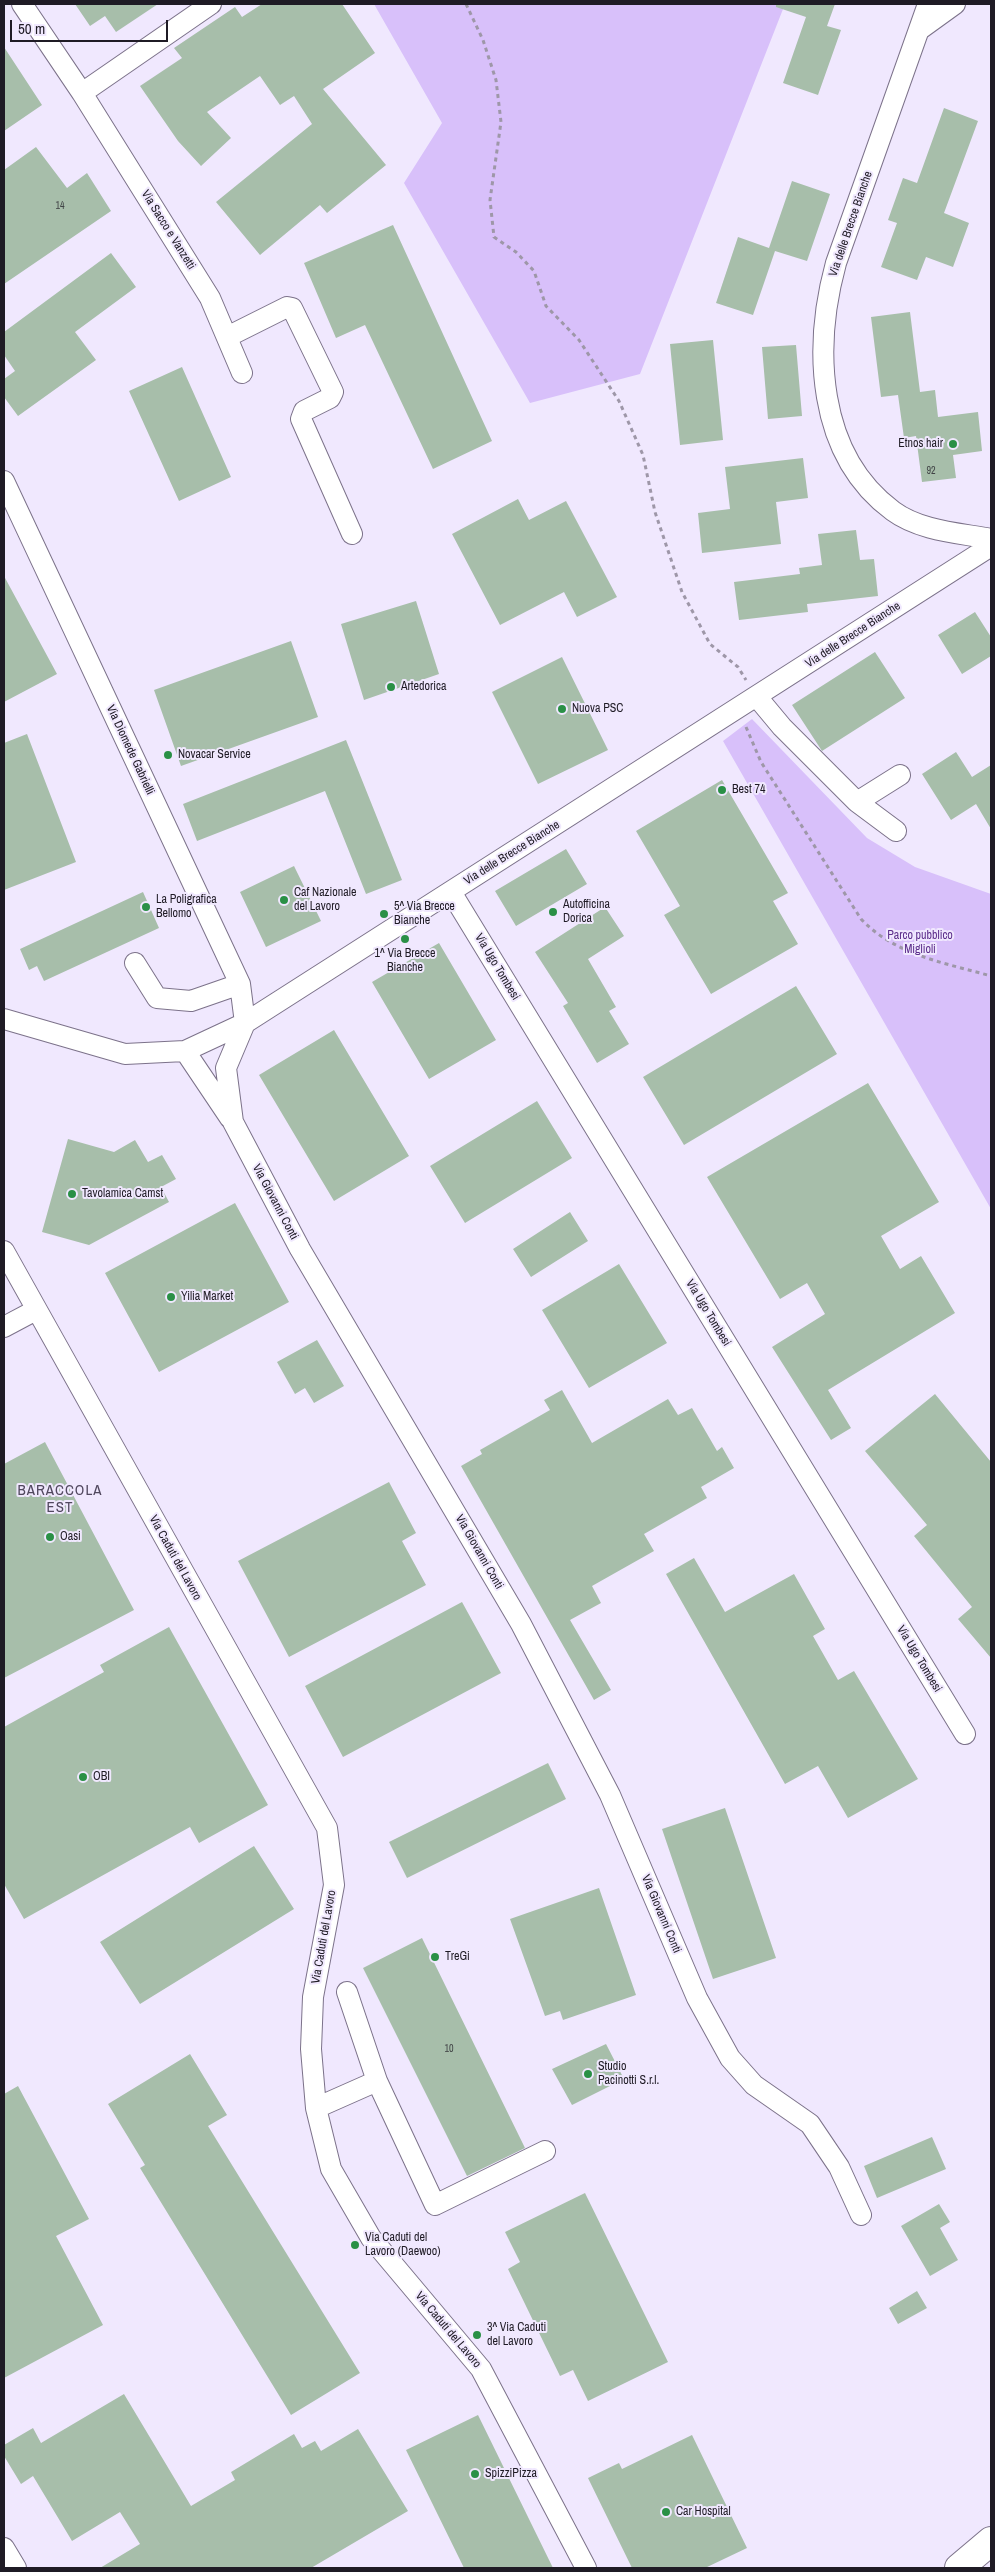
<!DOCTYPE html>
<style>
body{margin:0}
#map{position:relative;width:995px;height:2572px;overflow:hidden;background:#f0e8fe;font-family:"Archivo Narrow",sans-serif}
canvas{display:block}
.frame{position:absolute;inset:0;border:5px solid #1f1b25;pointer-events:none}
.scale{position:absolute;left:10px;top:20px;width:158px;height:22px;box-sizing:border-box;border:2px solid #1f1b25;border-top:0;padding-left:6px;font-size:15px;line-height:18px;white-space:nowrap;color:#1f1b25;-webkit-text-stroke:4px #f0e8fe;paint-order:stroke}
</style>
<div id="map">
<canvas width="995" height="2572"></canvas>
<div class="frame"></div>
<div class="scale">50 m</div>
</div>
<script>
const context = document.querySelector('canvas').getContext('2d');
context.lineJoin = 'round';
function fillPath(path, color) { context.fillStyle = color; context.fill(path, 'evenodd'); }
function trace(path, color, width, dash) { context.strokeStyle = color; context.lineWidth = width; context.lineCap = dash ? 'butt' : 'round'; context.setLineDash(dash || []); context.stroke(path); }
function drawText(font, color, halo, rows, align = 'center') {
  context.font = font + ' "Archivo Narrow",sans-serif'; context.lineWidth = 4; context.setLineDash([]); context.textBaseline = 'middle'; context.strokeStyle = halo; context.fillStyle = color; for (const [text, x, y, turn = 0] of rows) {
    context.save(); context.translate(x, y); context.rotate((+turn || 0) * Math.PI / 180); context.textAlign = isNaN(turn) ? turn : align; if (halo) context.strokeText(text, 0, 0); context.fillText(text, 0, 0); context.restore();
  }
}
const green = new Path2D(`
 M374 4H785L640 374 530 403 404 183 442 123Z
 M752 719 867 838 915 867 991 894V1209L723 741Z`);
const building = new Path2D(`
 M75 4H158L116 32 105 16 90 26Z
 M262 4H342L375 53 323 89 386 165 327 213 320 205 260 255 216 202 312 124 294 96 280 105 260 76 207 112 231 138 201 166 178 141 140 86 182 58 174 48 235 7 242 17Z
 M776 4H835L827 26 841 30 818 95 783 83 806 17 776 7Z
 M4 47 42 105 4 131Z
 M944 108 978 121 944 213 969 223 953 267 926 257 917 280 881 267 897 223 888 220 903 178 917 183Z
 M36 147 67 188 87 173 111 211 4 284V170Z
 M792 181 830 194 807 261 775 251 753 315 716 303 738 237 769 248Z
 M393 225 492 441 433 469 365 325 336 338 304 263Z
 M111 253 136 287 75 332 96 360 18 416 4 397V379L15 371 4 355V332Z
 M910 312 920 392 935 390 938 417 978 412 982 451 953 455 956 478 922 482 916 436 904 438 898 395 881 397 871 317Z
 M713 340 723 440 680 445 670 344Z
 M796 345 802 416 768 419 762 347Z
 M182 367 231 477 179 501 129 391Z
 M803 458 808 498 776 502 781 544 702 553 698 513 730 509 725 467Z
 M518 499 529 520 566 501 617 597 577 617 564 592 500 625 452 534Z
 M856 530 860 560 874 559 878 596 807 604 808 612 739 620 734 582 800 574 799 568 822 565 818 534Z
 M4 576 57 674 4 702Z
 M416 601 439 674 364 700 341 624Z
 M975 612 991 637V656L962 674 938 635Z
 M291 641 318 717 181 766 154 690Z
 M875 652 905 698 822 751 792 705Z
 M562 657 608 750 538 784 492 692Z
 M27 734 76 862 4 890V743Z
 M346 740 402 880 366 894 325 791 197 841 183 804Z
 M956 752 972 777 991 765V829L976 804 951 820 922 774Z
 M722 780 788 893 773 901 798 944 711 994 664 915 680 906 636 831Z
 M566 849 587 884 516 926 495 891Z
 M294 866 321 921 266 947 240 892Z
 M143 892 159 928 44 981 37 966 29 970 20 949Z
 M605 907 624 936 588 959 616 1007 609 1011 629 1044 597 1063 563 1006 568 1003 535 952Z
 M439 943 496 1040 429 1079 372 982Z
 M796 986 837 1054 684 1145 643 1077Z
 M334 1030 409 1156 334 1201 259 1075Z
 M868 1083 939 1202 881 1236 900 1269 921 1256 955 1313 828 1390 851 1428 831 1440 772 1347 825 1314 807 1283 780 1299 707 1177Z
 M537 1101 572 1158 465 1223 430 1166Z
 M68 1139 114 1152 135 1140 148 1162 162 1155 176 1179 161 1187 169 1202 89 1245 42 1232Z
 M235 1203 289 1302 159 1372 105 1273Z
 M570 1212 588 1241 531 1277 513 1249Z
 M619 1264 667 1343 589 1388 542 1310Z
 M317 1340 344 1386 314 1403 305 1388 295 1394 277 1362Z
 M562 1390 592 1443 668 1399 678 1415 692 1408 717 1451 722 1447 734 1468 701 1487 707 1498 644 1534 654 1551 592 1586 601 1603 570 1620 611 1690 594 1700 461 1466 482 1454 480 1450 550 1410 544 1400Z
 M935 1394 991 1462V1658L958 1619 972 1607 914 1536 927 1525 865 1451Z
 M45 1442 134 1610 4 1678V1464Z
 M389 1482 416 1533 402 1541 426 1585 289 1657 238 1561Z
 M694 1558 725 1612 794 1574 825 1629 813 1636 838 1680 854 1671 918 1779 848 1818 818 1766 785 1784 666 1574Z
 M462 1602 501 1673 343 1757 305 1686Z
 M169 1627 268 1805 199 1843 190 1827 24 1919 4 1884V1727L104 1672 100 1665Z
 M548 1763 566 1799 407 1878 389 1842Z
 M725 1808 776 1958 713 1979 662 1829Z
 M254 1846 294 1909 140 2004 100 1942Z
 M599 1888 636 1995 563 2020 560 2011 545 2016 510 1919Z
 M422 1938 525 2148 467 2176 363 1968Z
 M606 2044 624 2079 572 2105 552 2069Z
 M190 2054 227 2115 208 2126 360 2373 291 2415 140 2168 145 2165 108 2104Z
 M18 2086 89 2219 56 2236 103 2325 4 2378V2094Z
 M932 2137 946 2169 877 2198 864 2166Z
 M585 2193 668 2362 588 2401 573 2370 560 2376 508 2269 520 2262 505 2232Z
 M939 2204 950 2222 940 2228 958 2260 930 2276 901 2226Z
 M917 2291 927 2308 898 2324 889 2308Z
 M124 2394 191 2506 235 2480 231 2472 294 2434 302 2448 315 2441 321 2451 358 2429 408 2511 311 2568H100L140 2544 120 2512 72 2541 33 2476 21 2484 4 2456V2445L33 2428 41 2443Z
 M478 2415 553 2568H464L406 2450Z
 M692 2435 747 2548 705 2568H632L588 2478 619 2463 622 2469Z`);
const path = new Path2D(`
 M466 4 483 40 496 80 501 122 490 200 494 237 516 252 534 271 546 306 579 340 619 401 643 455 655 512 682 592 710 644 738 667 746 680
 M746 727 761 762 861 919C895 955 945 963 991 976`);
const minor = new Path2D(`
 M22 4 82 93 210 298 242 373
 M928 4 836 263C813 347 816 454 893 511 920 531 960 533 991 539
 M919 30 955 4
 M82 93 211 4
 M227 337 287 307 292 308 333 392 330 398 304 411 301 419 352 534
 M4 481 240 984 245 1023 226 1068 233 1122 300 1249 521 1624 610 1795 697 1998 730 2058 754 2085 810 2124 839 2167 861 2215
 M757 697 782 727 857 802 900 775
 M857 802 896 831
 M451 892 965 1734
 M135 963 157 998 191 1001 240 984
 M4 1019 125 1054 185 1051 245 1023 991 546
 M185 1051 230 1118
 M4 1251 327 1828 334 1885 313 1997 311 2049 316 2108 331 2169 371 2238 481 2369 586 2568
 M4 1327 36 1310
 M347 1992 377 2081 435 2205 545 2151
 M316 2108 377 2081
 M4 2548 16 2568`);
const highway = new Path2D(`
 M959 2568 991 2541`);
const markers = [
 [953,444,5,"#2a9046"],
 [391,687,5,"#2a9046"],
 [562,709,5,"#2a9046"],
 [168,755,5,"#2a9046"],
 [722,790,5,"#2a9046"],
 [284,900,5,"#2a9046"],
 [146,907,5,"#2a9046"],
 [553,912,5,"#2a9046"],
 [384,914,5,"#2a9046"],
 [405,939,5,"#2a9046"],
 [72,1194,5,"#2a9046"],
 [171,1297,5,"#2a9046"],
 [50,1537,5,"#2a9046"],
 [83,1777,5,"#2a9046"],
 [435,1957,5,"#2a9046"],
 [588,2074,5,"#2a9046"],
 [355,2245,5,"#2a9046"],
 [477,2335,5,"#2a9046"],
 [475,2474,5,"#2a9046"],
 [666,2512,5,"#2a9046"]
];
const numberNames = [
 ["14",60,206],
 ["92",931,471],
 ["10",449,2049]
];
const streetNames = [
 ["Via delle Brecce Bianche",851,224,-71],
 ["Via Sacco e Vanzetti",168,230,58],
 ["Via delle Brecce Bianche",853,635,-33],
 ["Via Diomede Gabrielli",130,750,65],
 ["Via delle Brecce Bianche",512,853,-32],
 ["Via Ugo Tombesi",497,967,59],
 ["Via Giovanni Conti",275,1202,62],
 ["Via Ugo Tombesi",708,1313,59],
 ["Via Giovanni Conti",479,1552,60],
 ["Via Caduti del Lavoro",175,1558,61],
 ["Via Ugo Tombesi",919,1659,59],
 ["Via Giovanni Conti",661,1914,67],
 ["Via Caduti del Lavoro",324,1937,-80],
 ["Via Caduti del Lavoro",448,2330,50]
];
const poiNames = [
 ["Etnos hair",943,444,"right"],
 ["Artedorica",401,687],
 ["Nuova PSC",572,709],
 ["Novacar Service",178,755],
 ["Best 74",732,790],
 ["Caf Nazionale",294,893],
 ["del Lavoro",294,907],
 ["La Poligrafica",156,900],
 ["Bellomo",156,914],
 ["Autofficina",563,905],
 ["Dorica",563,919],
 ["5^ Via Brecce",394,907],
 ["Bianche",394,921],
 ["1^ Via Brecce",405,954,"center"],
 ["Bianche",405,968,"center"],
 ["Tavolamica Camst",82,1194],
 ["Yilia Market",181,1297],
 ["Oasi",60,1537],
 ["OBI",93,1777],
 ["TreGi",445,1957],
 ["Studio",598,2067],
 ["Pacinotti S.r.l.",598,2081],
 ["Via Caduti del",365,2238],
 ["Lavoro (Daewoo)",365,2252],
 ["3^ Via Caduti",487,2328],
 ["del Lavoro",487,2342],
 ["SpizziPizza",485,2474],
 ["Car Hospital",676,2512]
];
const parkNames = [
 ["Parco pubblico",920,936],
 ["Miglioli",920,950]
];
const quarterNames = [
 ["BARACCOLA",60,1491],
 ["EST",60,1508]
];
fillPath(green, '#d8c0fa');
fillPath(building, '#a7beaa');
trace(minor, '#7c728a', 22);
trace(highway, '#7c728a', 30);
trace(path, '#9e97a8', 3, [4, 4]);
trace(minor, '#fff', 20);
trace(highway, '#fff', 28);
for (const [x, y, r, color] of markers) { const dot = new Path2D(); dot.arc(x, y, r, 0, 2 * Math.PI); context.fillStyle = color; context.fill(dot); trace(dot, '#f0e8fe', 2); }
drawText('10px', '#414446', null, numberNames);
drawText('12px', '#1f1b25', '#f0e8fe', streetNames);
drawText('12px', '#1f1b25', '#f0e8fe', poiNames, 'left');
drawText('12px', '#5d2f8c', '#f0e8fe', parkNames);
context.letterSpacing = '1px';
drawText('15px', '#51485f', '#f0e8fe', quarterNames);
context.letterSpacing = '0px';
</script>
